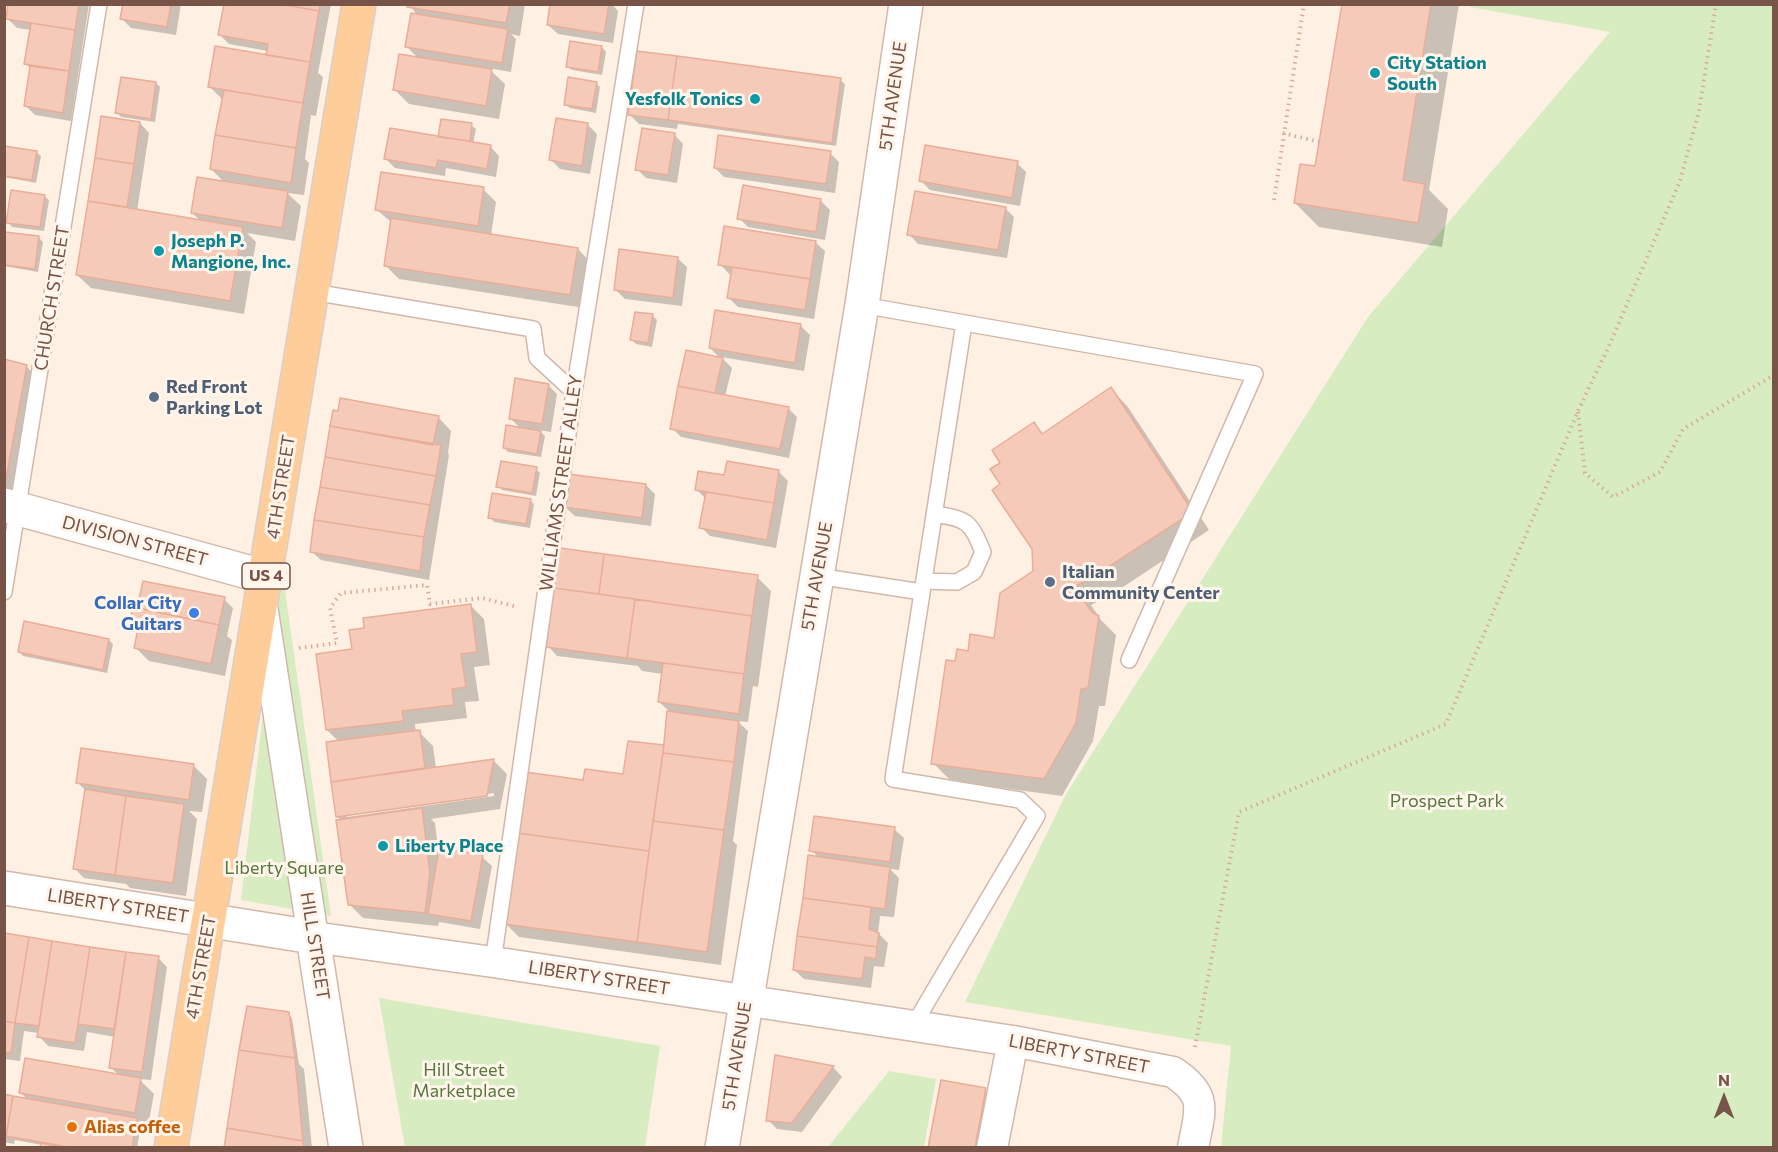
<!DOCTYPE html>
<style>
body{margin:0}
#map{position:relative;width:1778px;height:1152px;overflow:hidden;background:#fef0e3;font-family:Commissioner,sans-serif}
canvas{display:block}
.frame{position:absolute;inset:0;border:6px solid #785347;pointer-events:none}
.north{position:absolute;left:1694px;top:1068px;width:60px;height:60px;-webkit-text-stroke:4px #fff5eb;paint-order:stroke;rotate:0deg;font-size:16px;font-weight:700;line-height:24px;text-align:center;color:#785347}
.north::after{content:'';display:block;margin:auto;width:21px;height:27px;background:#785347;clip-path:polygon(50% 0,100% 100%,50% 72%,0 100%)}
</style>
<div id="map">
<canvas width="1778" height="1152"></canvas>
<div class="frame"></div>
<div class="north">N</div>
</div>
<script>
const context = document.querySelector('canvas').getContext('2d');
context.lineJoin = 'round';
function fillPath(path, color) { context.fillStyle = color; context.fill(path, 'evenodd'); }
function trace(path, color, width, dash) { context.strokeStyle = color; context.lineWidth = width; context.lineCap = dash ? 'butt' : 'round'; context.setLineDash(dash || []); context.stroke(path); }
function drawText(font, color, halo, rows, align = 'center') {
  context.font = font + ' Commissioner,sans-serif'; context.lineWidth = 6; context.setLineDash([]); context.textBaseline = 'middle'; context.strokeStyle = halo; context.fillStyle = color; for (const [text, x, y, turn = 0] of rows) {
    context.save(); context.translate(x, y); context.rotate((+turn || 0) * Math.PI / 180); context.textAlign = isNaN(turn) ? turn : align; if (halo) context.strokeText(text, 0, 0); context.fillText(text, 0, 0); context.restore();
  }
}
const green = new Path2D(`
 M1471 5H1773V1147H1221L1231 1046 965 1002 1065 796 1368 317 1610 32 1470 7Z
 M281 562 331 916 241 900Z
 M379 998 660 1046 645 1147H405Z
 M889 1071 936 1079 924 1147H828Z`);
const shadow = new Path2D(`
 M10 4H89L71 121 35 115 26 106 31 69 26 64 31 30 17 28 8 19Z
 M124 4H181L176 35 131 28 122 19Z
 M225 4H331L318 73 323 77 316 116 311 115 305 159 309 163 304 195 287 193 301 206 295 241 247 233 256 242 244 314 91 288 77 275 90 200 140 123 149 133 137 211 201 221 192 213 225 183 211 169 223 100 209 86 271 57 268 51 229 44 220 35Z
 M409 4H525L520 36 511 34 516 39 511 72 488 68 505 84 499 119 409 104 395 90 419 59 407 47 417 15Z
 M552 4H612L618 11 613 43 558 34 548 25Z
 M1343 4H1459L1429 190 1448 209 1442 247 1319 227 1295 203 1317 168Z
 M602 47 606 52 602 75 572 70 568 66Z
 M840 80 845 84 836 146 678 124 677 129 639 124 630 115Z
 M156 83 160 87 155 122 121 117 117 112Z
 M596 83 600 87 596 113 570 108 565 104Z
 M471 125 476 129 473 144 490 146 499 156 496 177 446 168 445 176 395 168 386 159Z
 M588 125 597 134 590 174 560 169 551 160Z
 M674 134 683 144 677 183 646 178 637 169Z
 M36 152 41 156 36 183 4 177V155Z
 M830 153 839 162 835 193 724 177 715 168Z
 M1017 163 1026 172 1020 206 930 190 921 181Z
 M483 189 496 202 491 235 578 249 591 263 584 308 399 279 385 265 392 223 376 209Z
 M44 196 49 200 44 231 12 227 8 222Z
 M821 201 830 210 825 240 748 227 739 218Z
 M1005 208 1014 217 1007 258 918 244 909 234Z
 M6 233 39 238 43 242 38 272 4 266Z
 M815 242 825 251 814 319 738 307 729 298 732 274H729L720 264Z
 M677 258 687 267 682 306 625 299 616 290Z
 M636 313 653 316 657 320 652 347 636 344 632 340Z
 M801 326 810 335 804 371 721 357 732 368 725 396 788 408 797 417 789 458 681 437 672 428 721 359 710 348Z
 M4 360 26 366 40 380 19 491 4 487Z
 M548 385 557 394 551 432 539 430 545 436 541 457 508 452 504 448 521 429 510 418Z
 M1111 389 1128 407 1209 530 1111 595 1091 605 1101 620 1116 635 1105 706H1099L1093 741 1062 796 951 781 933 763 957 662 969 653 995 639 1034 572 1033 548 1002 485 1003 463 1033 424 1044 435Z
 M438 417 451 431 448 453 449 455 429 580 321 560 311 551Z
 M536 469 540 473 536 496 502 490 498 486Z
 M778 471 788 481 776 548 710 536 701 527 706 499 697 490 726 477Z
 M646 485 655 494 651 526 575 516 565 507Z
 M530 500 534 504 530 528 494 522 490 517Z
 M561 550 757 577 771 591 758 687 753 686 748 722 737 721 748 731 733 841 737 845 721 965 519 937 506 924 585 782 625 776 664 747 669 711 659 702 663 674 642 671 638 666 557 656 548 646Z
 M224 599 233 608 227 636 232 640 225 676 149 661 135 647 139 630 131 622Z
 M470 605 484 619 490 665 474 667 479 701 465 702 467 718 415 724 416 732H419L433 746 436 768 493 760 507 774 500 809 431 819 435 823 438 849 482 857 492 866 480 929 439 922 438 926 363 918 349 904 341 821 337 816 327 743 339 742 327 730 354 651ZM494 793V796L347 817V814Z
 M109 640 113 644 107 673 23 656 19 652Z
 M193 765 207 779 202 812 189 811 197 819 186 896 130 888 126 884 84 878 75 869 86 791 78 783Z
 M894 829 904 838 899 870 890 869 899 878 894 917 880 916 878 933 888 943 884 967 874 966 871 988 804 979 794 970 819 858 811 850Z
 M4 934 158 958 167 967 151 1080 139 1079 154 1094 148 1126 141 1125 137 1148H42V1145L15 1140 14 1144 4 1142V1096L28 1100 20 1092 120 1076 110 1067 115 1037 87 1032 84 1051 48 1046 39 1036V1033L24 1031 20 1061 4 1059Z
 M288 1014 292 1018 299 1064 304 1069 312 1148H226Z
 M776 1057 834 1068 842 1077 802 1132 777 1129 768 1120Z
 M985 1090 994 1099 985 1148H929Z`);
const building = new Path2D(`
 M8 4H79L75 30 6 19Z
 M123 4H171L167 27 120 19Z
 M224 4H280L319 11 310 62 266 55 268 44 218 35Z
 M280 4H320L319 11Z
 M407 4H510L506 23 407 7Z
 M550 4H609L604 34 547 25Z
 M1342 4H1431L1403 180 1425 184 1418 223 1294 203 1300 164 1315 166Z
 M411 13 508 29 502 63 405 47Z
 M31 23 75 30 69 71 24 64Z
 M570 41 602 46 598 72 566 67Z
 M215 46 310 62 303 103 208 87Z
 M637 51 677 56 668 120 628 115Z
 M399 54 492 69 486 106 393 90Z
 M677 56 841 78 832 143 668 120Z
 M30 66 69 71 63 113 24 106Z
 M121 77 156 82 151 119 115 113Z
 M568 77 597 82 592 109 564 105Z
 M224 90 303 103 296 148 215 135Z
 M101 116 140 122 134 164 95 158Z
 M556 118 588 123 582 166 549 160Z
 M441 119 472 123 470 141 438 137Z
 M390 128 491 145 487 169 438 160 436 168 384 159Z
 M642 128 675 133 668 175 635 170Z
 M215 135 296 148 291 183 210 169Z
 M718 135 831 151 826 184 714 168Z
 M925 145 1018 161 1012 198 919 181Z
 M4 146 37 151 32 180 4 176Z
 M95 158 134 164 127 207 88 201Z
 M381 172 484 187 478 226 375 210Z
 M197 177 288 191 282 228 191 213Z
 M743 185 821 199 816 232 737 219Z
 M11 190 45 195 40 227 6 223Z
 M915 191 1006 207 998 250 907 235Z
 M88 201 243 227 230 301 76 275Z
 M391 218 578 248 570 295 384 266Z
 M724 226 816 241 810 279 718 265Z
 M5 232 39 236 35 269 4 265Z
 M619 249 678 257 673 298 614 290Z
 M732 267 810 279 805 310 727 298Z
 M715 310 801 324 795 363 709 348Z
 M635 312 653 314 648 343 630 340Z
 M686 350 723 358 715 393 678 386Z
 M4 359 27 365 6 479 4 478Z
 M515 378 549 384 542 424 509 419Z
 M678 386 789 407 780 449 670 429Z
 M1111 387 1193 512 1093 577 1074 587 1092 612 1099 616 1088 688 1081 689 1076 723 1044 779 931 764 946 660 955 661 957 649 968 651 970 634 994 638 1000 593 1033 571 1032 549 992 490 1000 484 990 469 1000 463 992 450 1034 422 1042 434Z
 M340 398 439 416 433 445 330 426 333 410 338 411Z
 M506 425 541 431 537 454 503 448Z
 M330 426 441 445 436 476 325 457Z
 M325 457 436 476 430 505 320 487Z
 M501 461 537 467 532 493 496 487Z
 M727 461 779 470 774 503 695 490 698 471 724 475Z
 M568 474 646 484 642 518 564 507Z
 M320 487 430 505 424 537 314 520Z
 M706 492 774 503 767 540 699 528Z
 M492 493 531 499 526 524 488 518Z
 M314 520 424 537 420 571 310 552Z
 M560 548 604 554 599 594 554 588Z
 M604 554 758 575 752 616 599 594Z
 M143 581 225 597 219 625 137 608Z
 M554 588 635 599 627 658 546 647Z
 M635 599 752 616 744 674 627 658Z
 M471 604 477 652 461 654 466 687 452 689 454 705 402 711 404 721 326 730 316 654 352 649 349 630 364 628 363 618Z
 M133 607 219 625 211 664 134 648 139 624 129 622Z
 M24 621 109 639 103 670 18 652Z
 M663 663 744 674 739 714 658 702Z
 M667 711 739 721 734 762 663 753Z
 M420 730 425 768 331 782 326 742Z
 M628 741 664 745 649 851 517 833 525 772 583 780 585 769 623 774Z
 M81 748 194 764 189 800 76 783Z
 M663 753 734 762 724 830 653 821Z
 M494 759 487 796 336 817 331 782Z
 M85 789 126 796 115 875 73 869Z
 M126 796 184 804 173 883 115 875Z
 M422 808 430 873 425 913 348 905 336 820Z
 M814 816 895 827 890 862 809 851Z
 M653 821 724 830 707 952 637 942Z
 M517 833 649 851 637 942 504 924Z
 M439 848 483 855 471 921 428 914Z
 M808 855 890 867 885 909 803 898Z
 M803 898 871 907 869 929 879 933 877 947 797 936Z
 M4 933 29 937 15 1023 4 1021Z
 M797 936 877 947 876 959 865 957 862 979 793 970Z
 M29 937 52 941 39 1026 15 1023Z
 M52 941 90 947 75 1043 37 1037Z
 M90 947 126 952 114 1029 78 1024Z
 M126 952 159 956 142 1072 109 1068Z
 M247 1006 289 1012 295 1058 239 1050Z
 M4 1021 15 1023 11 1053 4 1052Z
 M239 1050 295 1058 303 1141 227 1128Z
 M775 1055 834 1066 792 1123 766 1121Z
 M25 1058 141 1078 135 1113 19 1093Z
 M941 1080 986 1088 975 1148H928Z
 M4 1094 13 1096 6 1136 4 1135Z
 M13 1096 137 1118 132 1148H74L6 1136Z
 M227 1128 303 1141 304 1148H224Z
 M41 1143 66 1148H40Z`);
const path = new Path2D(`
 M1283 133 1320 142
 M1274 200 1304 4
 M1578 412 1585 473 1613 497 1660 472 1683 429 1774 375
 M299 648 337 643 330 608 341 593 427 585 430 604 482 598 518 607
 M1195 1047 1239 812 1446 724 1578 411 1609 346 1680 181 1699 111 1716 4`);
const lane = new Path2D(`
 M313 292 533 329 537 358 574 392
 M862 305 1255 374 1129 660
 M817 576 922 592
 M924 581 957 582 974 572 983 552C970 521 968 519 934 514
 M4 592 99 4
 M493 962 574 392 636 4
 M913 1026 1037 816 1020 800 893 779 964 323`);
const street = new Path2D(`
 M263 612 313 937 493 962 1013 1041 1173 1072C1209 1096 1200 1110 1193 1148
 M992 1148 1013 1041`);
const secondary = new Path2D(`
 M4 505 266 577
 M4 888 313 937 346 1148
 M722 1148 862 305 906 4`);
const primary = new Path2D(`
 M171 1148 359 4`);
const markers = [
 [1375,73,6,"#0f9aa8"],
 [755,99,6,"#0f9aa8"],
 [159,251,6,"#0f9aa8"],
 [154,397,6,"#5c6f8a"],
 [1050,582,6,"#5c6f8a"],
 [194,613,6,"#3f7fe0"],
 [383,846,6,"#0f9aa8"],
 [72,1127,6,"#e8710a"]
];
const shields = [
 [266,576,48]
];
const shieldNames = [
 ["US 4",266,576]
];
const cultureNames = [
 ["City Station",1387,63],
 ["South",1387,84],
 ["Yesfolk Tonics",743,99,"right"],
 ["Joseph P.",171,241],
 ["Mangione, Inc.",171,262],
 ["Liberty Place",395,846]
];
const streetNames = [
 ["5TH AVENUE",893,96,-82],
 ["CHURCH STREET",52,298,-81],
 ["WILLIAMS STREET ALLEY",561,483,-82],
 ["4TH STREET",281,487,-81],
 ["DIVISION STREET",135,541,15],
 ["5TH AVENUE",817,576,-80],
 ["LIBERTY STREET",118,906,9],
 ["HILL STREET",315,946,81],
 ["4TH STREET",201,967,-80],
 ["LIBERTY STREET",599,978,9],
 ["LIBERTY STREET",1079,1054,11],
 ["5TH AVENUE",737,1056,-81]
];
const serviceNames = [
 ["Red Front",166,387],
 ["Parking Lot",166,408],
 ["Italian",1062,572],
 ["Community Center",1062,593]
];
const shopNames = [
 ["Collar City",182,603],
 ["Guitars",182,624]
];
const parkNames = [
 ["Prospect Park",1447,801],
 ["Liberty Square",284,868],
 ["Hill Street",464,1070],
 ["Marketplace",464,1091]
];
const foodNames = [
 ["Alias coffee",84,1127]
];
fillPath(green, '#d7ecc1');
fillPath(shadow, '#0003');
fillPath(building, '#f5cab9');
trace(building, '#e9ad98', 1.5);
trace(lane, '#d2b8ab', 18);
trace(street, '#d2b8ab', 33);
trace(secondary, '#d5b7a9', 36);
trace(primary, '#d9cfcb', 36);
trace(path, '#daac9c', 4, [1.5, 4.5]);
trace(lane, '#fff', 15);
trace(street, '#fff', 30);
trace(secondary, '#fff', 33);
trace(primary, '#ffcd99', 33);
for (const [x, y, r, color] of markers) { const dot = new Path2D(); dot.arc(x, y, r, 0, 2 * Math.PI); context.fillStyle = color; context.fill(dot); trace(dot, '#fff5eb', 2); }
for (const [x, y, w] of shields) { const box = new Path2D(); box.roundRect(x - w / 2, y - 13, w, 26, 4.5); context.fillStyle = '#fff5eb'; context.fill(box); trace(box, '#785347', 1.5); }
drawText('bold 16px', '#785347', null, shieldNames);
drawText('bold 18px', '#0d838f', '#fff5eb', cultureNames, 'left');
drawText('18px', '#785347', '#fff5eb', streetNames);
drawText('bold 18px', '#4e5e75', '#fff5eb', serviceNames, 'left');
drawText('bold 18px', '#366cbe', '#fff5eb', shopNames, 'right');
drawText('18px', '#55783c', '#fff5eb', parkNames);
drawText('bold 18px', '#c56008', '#fff5eb', foodNames, 'left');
</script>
